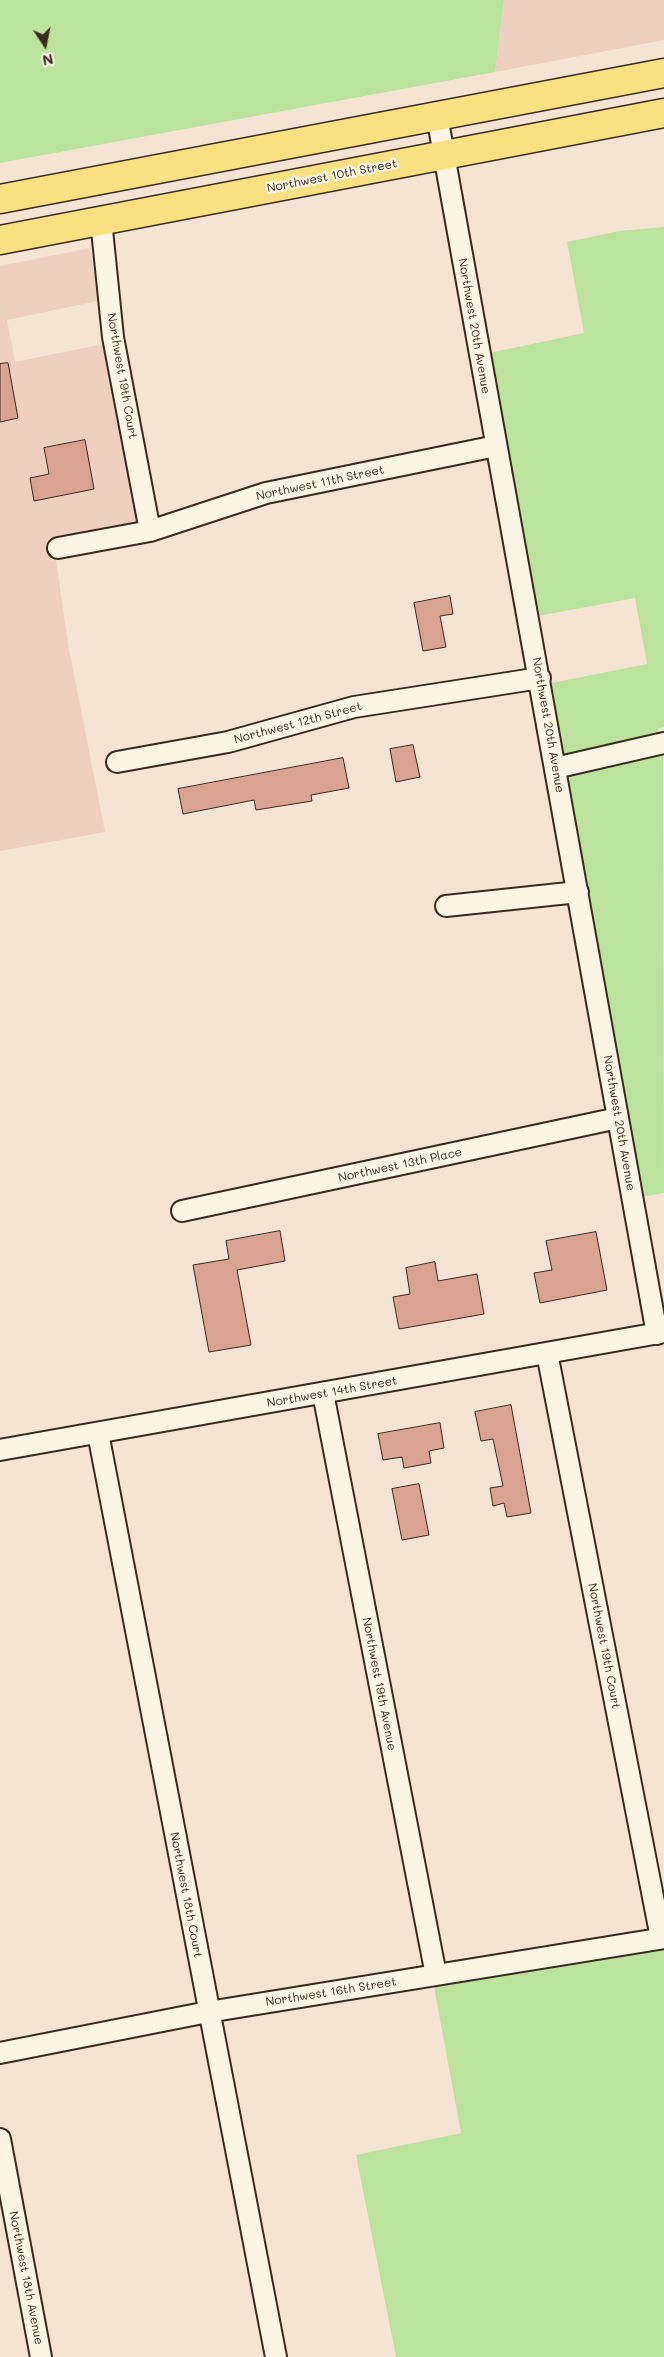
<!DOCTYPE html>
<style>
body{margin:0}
#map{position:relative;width:664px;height:2357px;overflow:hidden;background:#f5e4d4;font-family:Mali,sans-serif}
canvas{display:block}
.north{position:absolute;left:20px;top:20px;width:50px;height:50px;-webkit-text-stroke:4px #fcf5e5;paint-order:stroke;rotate:169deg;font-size:14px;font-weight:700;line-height:20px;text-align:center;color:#3b2a1e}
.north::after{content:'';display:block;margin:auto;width:18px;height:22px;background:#3b2a1e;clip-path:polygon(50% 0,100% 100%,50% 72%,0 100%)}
</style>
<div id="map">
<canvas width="664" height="2357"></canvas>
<div class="north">N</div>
</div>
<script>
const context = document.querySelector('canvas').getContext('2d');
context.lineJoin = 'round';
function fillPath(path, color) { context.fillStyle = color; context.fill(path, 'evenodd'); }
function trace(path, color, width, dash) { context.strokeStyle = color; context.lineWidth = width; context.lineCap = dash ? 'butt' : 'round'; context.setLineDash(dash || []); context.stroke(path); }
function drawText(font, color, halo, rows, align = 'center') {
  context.font = font + ' Mali,sans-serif'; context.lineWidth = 4.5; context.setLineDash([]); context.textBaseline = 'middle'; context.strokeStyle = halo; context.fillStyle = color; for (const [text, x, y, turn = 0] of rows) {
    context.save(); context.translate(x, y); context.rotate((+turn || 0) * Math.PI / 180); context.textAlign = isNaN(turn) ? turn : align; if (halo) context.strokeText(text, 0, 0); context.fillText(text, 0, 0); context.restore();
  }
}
const built = new Path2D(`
 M504 0H664V40L495 72Z
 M90 248 98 301 7 320 15 362 104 344 138 521 47 539 51 561 56 560 68 644 105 832 0 851V266Z`);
const green = new Path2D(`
 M0 0H504L495 72 0 163Z
 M664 227V727L658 729 659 733 563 754 551 683 647 664 635 598 538 616 489 353 584 333 567 242 619 231Z
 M663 755 664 1193 642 1197 587 880 567 777Z
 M664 1949V2357H396L356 2155 461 2133 434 1987Z`);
const building = new Path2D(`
 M8 363 18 418 0 422V364Z
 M85 440 94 489 34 501 30 478 49 474 44 448Z
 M450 596 453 614 440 616 446 647 423 651 414 603Z
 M413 745 420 777 396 782 390 749Z
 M343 758 349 788 311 795 312 801 256 810 254 800 183 814 178 789Z
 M280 1231 285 1261 237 1270 251 1345 209 1352 193 1265 229 1259 226 1241Z
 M596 1232 607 1290 540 1303 534 1273 552 1270 546 1241Z
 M435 1262 438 1281 477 1274 484 1314 399 1329 393 1297 410 1294 406 1268Z
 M511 1405 531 1513 507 1517 504 1503 493 1506 490 1488 503 1486 493 1439 481 1441 475 1412Z
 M440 1423 444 1448 429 1451 431 1463 404 1468 402 1457 383 1460 378 1434Z
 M419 1484 429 1535 402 1540 392 1489Z`);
const street = new Path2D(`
 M437 116 657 1334
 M101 220 113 337 150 531
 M58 548 150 531 266 493 496 446
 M117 762 228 742 354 707 540 678
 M555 768 664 743
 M446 906 578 892
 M182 1211 618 1118
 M547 1353 661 1938
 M323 1393 436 1975
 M98 1433 276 2357
 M0 1450 664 1332
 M0 2053 208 2012 664 1938
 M0 2139 41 2357`);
const highway = new Path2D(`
 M0 199 664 73
 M0 240 664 113`);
const streetNames = [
 ["Northwest 10th Street",332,176,-11],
 ["Northwest 20th Avenue",474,326,80],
 ["Northwest 19th Court",122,376,80],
 ["Northwest 11th Street",320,483,-12],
 ["Northwest 12th Street",298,723,-15],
 ["Northwest 20th Avenue",548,725,80],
 ["Northwest 20th Avenue",619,1123,80],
 ["Northwest 13th Place",400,1165,-12],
 ["Northwest 14th Street",332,1392,-10],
 ["Northwest 19th Court",604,1646,79],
 ["Northwest 19th Avenue",379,1684,79],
 ["Northwest 18th Court",186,1895,79],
 ["Northwest 16th Street",331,1992,-9],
 ["Northwest 18th Avenue",26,2278,79]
];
fillPath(built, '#edd0c0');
fillPath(green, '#bbe39e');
fillPath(building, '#d9a291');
trace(building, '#3b2a1e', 1);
trace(street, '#3b2a1e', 24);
trace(highway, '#3b2a1e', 31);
trace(street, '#fcf5e5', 20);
trace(highway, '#f9e181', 28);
drawText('12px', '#3b2a1e', '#fcf5e5', streetNames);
</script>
